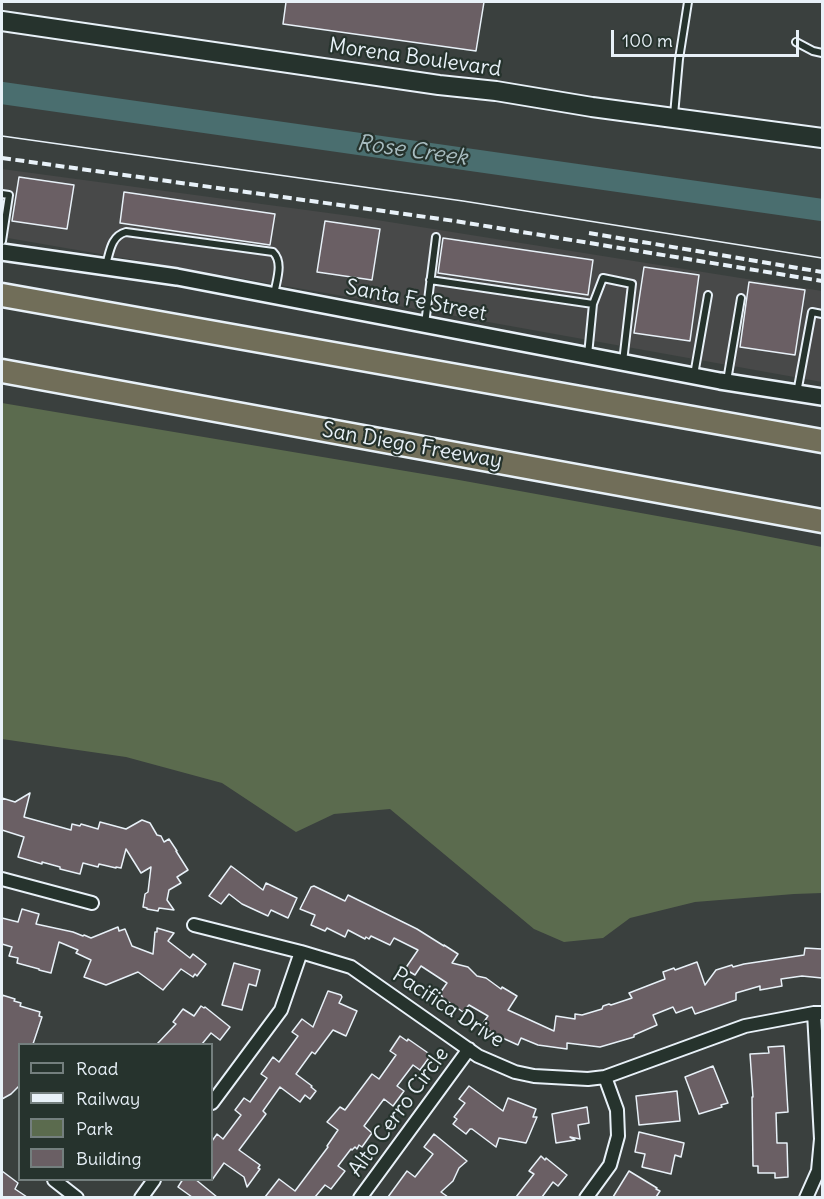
<!DOCTYPE html>
<style>
body{margin:0}
#map{position:relative;width:824px;height:1199px;overflow:hidden;background:#3a403e;font-family:Delius,sans-serif}
canvas{display:block}
.frame{position:absolute;inset:0;border:3px solid #e8f1f8;pointer-events:none}
.legend{position:absolute;left:18px;top:1043px;width:195px;height:138px;box-sizing:border-box;background:#26332d;border:2px solid #747f7e;margin:0;padding:8px 10px;list-style:none;font-size:18px;color:#e8f1f8}
.legend li{display:flex;align-items:center;gap:12px;height:30px}
.legend b{width:30px;border:2px solid #747f7e}
.scale{position:absolute;left:611px;top:30px;width:188px;height:27px;box-sizing:border-box;border:3px solid #e8f1f8;border-top:0;padding-left:8px;font-size:18px;line-height:21px;white-space:nowrap;color:#e8f1f8;-webkit-text-stroke:4px #26332d;paint-order:stroke}
</style>
<div id="map">
<canvas width="824" height="1199"></canvas>
<div class="frame"></div>
<ul class="legend">
<li><b style="height:8px;background:#26332d"></b>Road</li>
<li><b style="height:8px;background:#e8f1f8"></b>Railway</li>
<li><b style="height:16px;background:#5b6b4e"></b>Park</li>
<li><b style="height:16px;background:#6a5f64"></b>Building</li>
</ul>
<div class="scale">100 m</div>
</div>
<script>
const context = document.querySelector('canvas').getContext('2d');
context.lineJoin = 'round';
function fillPath(path, color) { context.fillStyle = color; context.fill(path, 'evenodd'); }
function trace(path, color, width, dash) { context.strokeStyle = color; context.lineWidth = width; context.lineCap = dash ? 'butt' : 'round'; context.setLineDash(dash || []); context.stroke(path); }
function drawText(font, color, halo, rows, align = 'center') {
  context.font = font + ' Delius,sans-serif'; context.lineWidth = 4.5; context.setLineDash([]); context.textBaseline = 'middle'; context.strokeStyle = halo; context.fillStyle = color; for (const [text, x, y, turn = 0] of rows) {
    context.save(); context.translate(x, y); context.rotate((+turn || 0) * Math.PI / 180); context.textAlign = isNaN(turn) ? turn : align; if (halo) context.strokeText(text, 0, 0); context.fillText(text, 0, 0); context.restore();
  }
}
const built = new Path2D(`
 M2 169 358 217 822 291V382L360 299 2 237Z`);
const green = new Path2D(`
 M2 403 459 480 729 529 822 547V893L794 894 695 902 630 918 603 938 564 942 534 929 390 809 334 814 296 832 222 783 126 757 2 739Z`);
const river = new Path2D(`
 M2 93 822 210`);
const building = new Path2D(`
 M286 2H484L476 51 283 24Z
 M19 177 74 185 67 229 12 221Z
 M124 192 275 214 270 245 120 223Z
 M325 221 380 229 372 280 317 272Z
 M443 238 593 260 588 295 438 273Z
 M644 267 699 275 690 341 634 333Z
 M749 282 805 290 795 355 740 347Z
 M30 793 24 817 71 830 72 824 80 826 81 824 98 829 100 822 126 829 142 820 150 823 157 835 161 836 164 842 169 839 177 851H176L188 870 177 877 181 883 169 890 167 900 174 910 159 908 158 911 147 909V908L143 907 145 894 148 892 151 867 141 873 126 849 121 868 116 867V868L99 864 98 867 83 863 80 874 60 869V867L42 862V864L18 857 24 837 2 830V798L15 802Z
 M231 866 263 890 266 883 297 898 288 918 271 910 268 916 242 904 229 894 221 904 209 896Z
 M314 886 345 901 348 895 417 929 444 946V945L458 954 452 963 468 967 477 976 486 978 501 989 502 987 517 996 508 1010 554 1031 556 1016 575 1019V1014L582 1015 602 1009 603 1006 609 1004 611 1005 632 998 629 993 665 979 663 972 674 968 675 970 697 962 705 985 716 970 732 965 733 967 744 964 804 955 805 948 822 949V978L802 976 781 979 782 986 760 990V986L736 993V1000L695 1014 692 1007 676 1013 673 1007 653 1015 657 1025 634 1035V1037L600 1047 567 1043V1049L538 1045 521 1038 518 1045 498 1036 481 1026 488 1016 469 1005 463 1012 443 998 440 993 447 983 421 966 415 975 405 969 418 950 394 938 390 945 371 936 369 939 366 937 365 939 348 930 345 937 327 928 325 931 311 925 315 915 300 909 311 887Z
 M22 909 39 914 36 924 73 932 83 936 84 935 91 938 118 927 119 931 125 929 132 946 153 954 155 932H157V928L174 933 168 941 190 958 193 954 206 964 197 976 195 974 193 977 181 969 163 990 138 972 106 985 84 977 91 960 76 953 78 950 59 942 51 973 39 970V969L17 963 18 958 9 956 12 947 2 944V918L18 922Z
 M234 963 260 970 256 986 249 984 242 1010 222 1005Z
 M328 991 341 995 342 997 339 1003 357 1011 346 1036 333 1030 315 1054 312 1052 296 1074 312 1086 311 1087 316 1091 310 1099 305 1095 300 1102 280 1087 263 1111 266 1114 239 1150 260 1165 258 1168 260 1169 247 1187 244 1177 224 1163 212 1180V1141L217 1134 223 1139 241 1115 235 1110 244 1098 250 1102 267 1078 261 1074 273 1057 279 1062 298 1036 292 1032 302 1019 313 1027Z
 M2 995 15 999 14 1001 21 1003 20 1006 40 1012 39 1016 42 1017 33 1044H20V1085L11 1094 2 1099Z
 M201 1006 204 1008 205 1007 230 1027 220 1040 211 1033 202 1044H157L176 1024 173 1022 183 1009 194 1016Z
 M400 1036 407 1041 408 1039 431 1055 420 1070 413 1065 397 1086 404 1091 393 1106 384 1099 364 1126 372 1133 362 1147 359 1145 357 1149 355 1147 352 1150 351 1149 338 1166 345 1171 331 1189 325 1185 315 1197H265L279 1179 295 1191 328 1147 327 1146 338 1130 327 1122 340 1107 345 1110 372 1074 379 1079 396 1055 390 1051Z
 M784 1046 788 1112 776 1113 777 1143H787L788 1177 775 1178V1173H758V1166H753L752 1097H753L750 1054 769 1053 768 1047Z
 M713 1066 728 1103 721 1105 722 1107 699 1114 685 1077Z
 M469 1086 503 1111 508 1098 536 1109 533 1117H537L526 1143 499 1138 496 1147 472 1129H470L466 1134 453 1124 457 1119 454 1117 465 1103 459 1099Z
 M677 1091 680 1121 639 1125 636 1096Z
 M587 1107 589 1123 578 1125 580 1139 570 1137 575 1140 556 1143 552 1114Z
 M639 1132 684 1143 681 1157 675 1155 671 1174 642 1167 645 1154 635 1152Z
 M434 1134 467 1161 459 1168 453 1181 441 1192 448 1197H388L407 1171 415 1177 433 1154 424 1147Z
 M541 1156 545 1160 546 1158 567 1175 558 1186 553 1182 542 1197H516L534 1174 529 1171Z
 M2 1171 18 1183 15 1189 27 1197H2Z
 M629 1171 657 1188 656 1189 660 1191 656 1197H613Z
 M183 1179H195L217 1197H192L178 1187Z`);
const service = new Path2D(`
 M796 42 813 51 822 53
 M674 115 679 59 688 2
 M2 194 9 195 2 241
 M106 265C110 251 111 236 126 232L273 252C284 263 276 281 274 295
 M430 280 593 304 588 355
 M593 304 603 278 632 284 623 362
 M425 324 436 237
 M694 375 708 295
 M727 381 741 298
 M797 393 812 312 822 314`);
const minor = new Path2D(`
 M2 879 92 903
 M194 925 301 952 351 967 478 1056 515 1072 534 1076 588 1079 605 1077 745 1026 814 1013H822
 M212 1103 281 1010 301 952
 M54 1180 77 1198
 M141 1198 154 1180
 M360 1198 469 1049
 M586 1198 610 1165 618 1136 617 1110 605 1077
 M806 1198 818 1171 821 1139 814 1013`);
const tertiary = new Path2D(`
 M2 252 177 277 720 381 822 397`);
const secondary = new Path2D(`
 M2 21 439 85 496 91 592 107 822 138`);
const motorway = new Path2D(`
 M2 295 822 441
 M2 371 822 521`);
const tram = new Path2D(`
 M2 136 463 201 822 258`);
const rail = new Path2D(`
 M2 158 455 221 822 281
 M589 233 822 272`);
const streetNames = [
 ["Morena Boulevard",415,58,8],
 ["Santa Fe Street",416,301,11],
 ["San Diego Freeway",412,446,10],
 ["Pacifica Drive",448,1008,33],
 ["Alto Cerro Circle",399,1112,-54]
];
const waterNames = [
 ["Rose Creek",412,151,8]
];
fillPath(built, '#484949');
fillPath(green, '#5b6b4e');
trace(river, '#4a6e6f', 22);
fillPath(building, '#6a5f64');
trace(building, '#e8f1f8', 1.5);
trace(service, '#e8f1f8', 10);
trace(minor, '#e8f1f8', 16);
trace(tertiary, '#e8f1f8', 20);
trace(secondary, '#e8f1f8', 22);
trace(motorway, '#e8f1f8', 27);
trace(service, '#26332d', 6);
trace(minor, '#26332d', 12);
trace(tertiary, '#26332d', 15);
trace(secondary, '#26332d', 18);
trace(motorway, '#716e59', 22);
trace(tram, '#e8f1f8', 1.5);
trace(rail, '#e8f1f8', 4, [9, 4.5]);
drawText('21px', '#e8f1f8', '#26332d', streetNames);
drawText('italic 22px', '#a9bdc1', '#26332d', waterNames);
</script>
